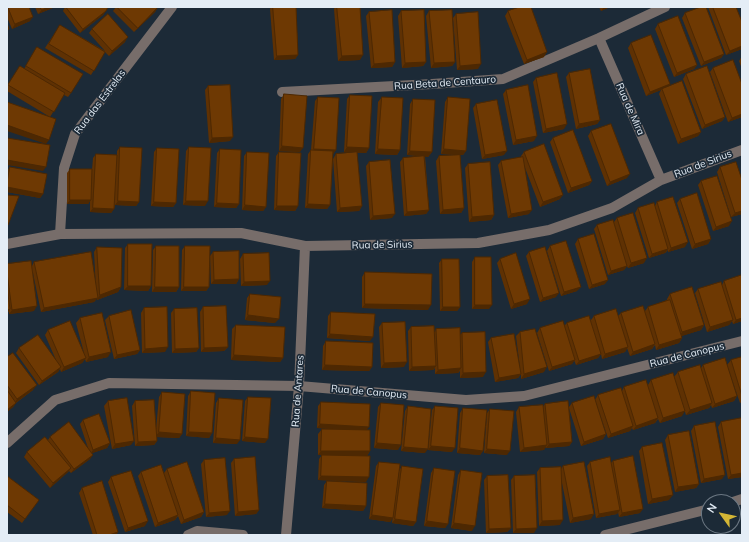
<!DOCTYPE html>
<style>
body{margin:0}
#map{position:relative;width:749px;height:542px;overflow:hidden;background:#1c2a37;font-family:Mulish,sans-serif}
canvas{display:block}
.frame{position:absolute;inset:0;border:8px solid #e4edf6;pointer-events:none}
.north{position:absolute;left:701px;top:494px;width:40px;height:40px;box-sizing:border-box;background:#1c2a37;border:1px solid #6c7883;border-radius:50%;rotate:303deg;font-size:11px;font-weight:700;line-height:16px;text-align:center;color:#e4edf6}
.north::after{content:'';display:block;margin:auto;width:14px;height:18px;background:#d4b635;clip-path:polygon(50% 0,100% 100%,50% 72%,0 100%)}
</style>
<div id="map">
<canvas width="749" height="542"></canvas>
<div class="frame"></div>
<div class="north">N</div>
</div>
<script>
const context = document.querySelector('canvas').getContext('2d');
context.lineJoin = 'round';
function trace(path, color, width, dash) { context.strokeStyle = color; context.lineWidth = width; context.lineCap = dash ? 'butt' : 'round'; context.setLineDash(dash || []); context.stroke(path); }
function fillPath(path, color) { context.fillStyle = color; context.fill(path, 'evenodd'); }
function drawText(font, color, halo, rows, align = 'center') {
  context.font = font + ' Mulish,sans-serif'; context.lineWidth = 3.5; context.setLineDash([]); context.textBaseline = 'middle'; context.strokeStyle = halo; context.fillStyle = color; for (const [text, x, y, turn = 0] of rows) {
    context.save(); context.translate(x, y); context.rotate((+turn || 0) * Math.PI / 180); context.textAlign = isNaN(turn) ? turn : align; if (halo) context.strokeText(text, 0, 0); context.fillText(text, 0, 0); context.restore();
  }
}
const minor = new Path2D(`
 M599 38 661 180
 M282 92 432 84 503 79 599 38 665 7
 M60 234 64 168 75 134 172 7
 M7 244 60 234 241 233 305 246 478 243 549 230 612 208 661 180 742 150
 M7 443 55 400 109 383 299 386 466 400 524 396 742 341
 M733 502 742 499
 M188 535 197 531 243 535
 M286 535 299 386 305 246
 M605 535 709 509`);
const wall = new Path2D(`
 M7 7H29L30 21 12 29 7 17Z
 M35 7H55L38 14Z
 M65 7H108L103 15 80 33 63 11Z
 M116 7H158L155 12 134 32 113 11Z
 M271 7H296L298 55 295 59 274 60 270 9Z
 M335 7H360V60L338 61 334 9Z
 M599 7H610L601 11Z
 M708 7H736L742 49 726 55Z
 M401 11 426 62 423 66 402 68 398 16Z
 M429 11 455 62 452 66 431 68 426 16Z
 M508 11 544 57 524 64 505 16Z
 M369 12 395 62 392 67 371 68 366 16Z
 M685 13 724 54 721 58 701 66 682 18Z
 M456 14 478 69 457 70 453 18Z
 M658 24 697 65 694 69 674 77 655 29Z
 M60 25 105 51 89 33 92 29 125 42 109 56 105 52 91 75 45 48Z
 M631 43 670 84 668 87 701 132 698 136 678 144 659 94 661 90 646 96 628 48Z
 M37 47 71 93 68 97 64 95 50 117 7 91V87L17 71 20 66 24 69Z
 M742 56V69L739 61Z
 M713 68 742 84V117L728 122 710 72Z
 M569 73 600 120 597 124 576 129 566 77Z
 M686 74 725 117 722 121 702 129 683 79Z
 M536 78 564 129 543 133 533 82Z
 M208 86 230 141 209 143 205 90Z
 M506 90 534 141 513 145 503 94Z
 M284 94 300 152 279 151 281 99Z
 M350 95 369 148 366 153 344 152 347 99Z
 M318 97 336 150 333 154 330 205 327 209 305 208 308 154 311 150 315 101Z
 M382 97 400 150 397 155 375 154 378 102Z
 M448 97 466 151 463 155H460L464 208 461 213 440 214 436 161 439 156 458 155 441 154 445 102Z
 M413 99 432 152 428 157 425 156 429 210 426 214 404 216 400 162 403 158 421 156 407 155 410 104Z
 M476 104 504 155 482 159 473 108Z
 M591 131 627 178 607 186 588 136Z
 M553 138 592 181 589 185 568 193 550 142Z
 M120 147 139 202 136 206 115 205 114 209 111 213 90 212V201L88 204H67V173L70 169 91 182 93 158 96 154 117 155V151Z
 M189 147 205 206 183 205 186 151Z
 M157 148 176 203 173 207 151 206 154 152Z
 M220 149 239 204 236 208 214 207 217 153Z
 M247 152 266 207 263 211 242 210 244 156Z
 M279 152 298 206 295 211 274 210 276 156Z
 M524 152 560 199 540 207 524 165 529 214 508 218 498 165 501 161 521 157V156Z
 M336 154 362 206 359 211 337 212 333 159Z
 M369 162 392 218 370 220 366 166Z
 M468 164 494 215 491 220 469 222 465 168Z
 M10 167 43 194 40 198 7 192V171Z
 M720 167 742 214 731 217 717 172Z
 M701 181 729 226 713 231 698 185Z
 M680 199 711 239 708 244 692 249 677 203Z
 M657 202 685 247 668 252V250L665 253 649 258 635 213 638 208 655 206Z
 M617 218 644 263 628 268 627 266 624 270 608 275 594 229 597 225 614 222Z
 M578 239 605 284 589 289 575 244Z
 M128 244 151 286 148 291 124 290 125 248Z
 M156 246 179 287 176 292H152L153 250Z
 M185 246 209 287 206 291H181L182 250Z
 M550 246 577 291 561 296 547 251Z
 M97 247 121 287 118 292 97 300V298L94 302 41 312 33 273 34 311 9 314V311L7 314V264L32 266 34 262 96 290 94 252Z
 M213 252 239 279 236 284H211L210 256Z
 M529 252 556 297 540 302 526 256Z
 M243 254 267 285 241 286 240 259Z
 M475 257 489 309H472V262Z
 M442 259 460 307 457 311H440L439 263Z
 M500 259 527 304 511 309 497 263Z
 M365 272 428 310 362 308V277Z
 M724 281 742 321 733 324 732 321 729 325 707 332 695 293 698 289 722 285Z
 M250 294 275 323 245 320 247 298Z
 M670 294 704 325 701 330 681 336 682 338 679 343 656 350 655 345 652 349 630 356 627 348 625 352 602 359 601 354 598 358 576 365 574 360 572 364 549 371 537 333 540 328 564 326 567 323 591 320 594 316H618L621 313 645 311 648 307 667 300V299Z
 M203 307 228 347 224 351 201 352 200 312Z
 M144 308 165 352 142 353 141 313Z
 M174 309 199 348 196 352 172 353 171 313Z
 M331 312 370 341 327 338 328 316Z
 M109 316 140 350 137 354 114 359 105 320Z
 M80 318 108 357 86 362 85 359 82 363 61 372 60 369 58 372 39 385 16 353 19 348 56 360 45 335 48 330 84 353 76 323Z
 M382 323 404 367 381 368 379 327Z
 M236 325 283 358 280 362 231 360 232 329Z
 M411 327 435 332 436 329 460 335 462 333 483 377 460 378V371L458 373 435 374V368L433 370 409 371 408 331Z
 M520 332 544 372 521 379V374L518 378 495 382 488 342 491 338 520 368 516 336Z
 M326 341 372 367 369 371 322 370 323 346Z
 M7 357 33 390 16 403 13 407 7 412Z
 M742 357V402L740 403 727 365 731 360Z
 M703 365 737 396 734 401 712 408 711 405 709 408 686 415 674 377 678 372 701 368Z
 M651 380 682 416 660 423 658 419 655 423 633 430 632 428 630 431 608 438 595 400 598 395 622 391 624 387 648 385Z
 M191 391 212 433 209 438 186 436 188 396Z
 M162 392 182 434 179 438 157 437V441L154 445 135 446 132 406 135 401 156 429 159 397Z
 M248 397 265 443 242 441 245 401Z
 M219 398 237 444 213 443 216 403Z
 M108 401 131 445 112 449 104 406Z
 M321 402 367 430 370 451 367 456 366 482 318 480 319 459 322 455H318V434L322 429H331L317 428 318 406Z
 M381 403 398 450 374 448 378 407Z
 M572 403 606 434 603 439 581 446 569 408 572 442 569 446 546 448 545 447 544 450 520 452 516 412 519 407H543L545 404 569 407Z
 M408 406 425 453 401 451 405 411Z
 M435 406 452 452 428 450 432 410Z
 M463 408 483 451 480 455 457 453 460 413Z
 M490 409 507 455 484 453 487 413Z
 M742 418V477L728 479 718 427 721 422Z
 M83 420 110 443 107 448 92 453 90 459 71 473 69 471 68 472 50 488 24 457 27 452 48 440 50 437 88 448 80 424Z
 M694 426 722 479 701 483 691 431Z
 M668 435 699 484 696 488 675 492 665 440Z
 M642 447 669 500 648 504 639 451Z
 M234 459 259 510 256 514 235 516 231 463Z
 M204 460 227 515 206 517 201 464Z
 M613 461 640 513 619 517 618 512 617 514 596 518 587 466 590 462 611 463Z
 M379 462 393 518 390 522 369 519 376 466Z
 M402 466 416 522 413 526 392 523 399 471Z
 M563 466 591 519 570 523 561 478 560 525 539 526 537 472 540 468 561 469Z
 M434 468 448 524 445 528 424 526 431 473Z
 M167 469 204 512 201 517 181 524 178 516 175 520 155 527 138 476 141 472 164 473Z
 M461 470 472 531 451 528 458 475Z
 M7 476 39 500 22 523 7 512Z
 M487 476 511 528 507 532 486 533 484 480Z
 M514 476 534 533H513L511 480Z
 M111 477 145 526 125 532 108 482Z
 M327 481 366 506 363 511 322 508 324 485Z
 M82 488 118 532 116 535H93L79 493Z`);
const shadedWall = new Path2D(`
 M48 7H55L38 14 42 10Z
 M158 7 155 12 134 32 138 28Z
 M604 7H610L601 11Z
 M106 11 103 15 80 33 83 29Z
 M33 17 30 21 12 29 15 24Z
 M128 37 125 42 109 56 112 51Z
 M742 46V49L726 55 730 51Z
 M547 52 544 57 524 64 527 60Z
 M724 54 721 58 701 66 704 62Z
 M298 55 295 59 274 60 277 56Z
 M363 55 360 60 338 61 342 56Z
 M395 62 392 67 371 68 374 64Z
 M426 62 423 66 402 68 405 63Z
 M455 62 452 66 431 68 434 63Z
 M481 64 478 69 457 70 460 66Z
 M697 65 694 69 674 77 677 73Z
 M670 84 667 88 662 89 661 90 646 96 650 92Z
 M742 114V117L728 122 732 118Z
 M725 117 722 121 702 129 705 125Z
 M600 120 597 124 576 129 579 124Z
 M567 124 564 129 543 133 546 129Z
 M7 125 49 140 46 144 7 131Z
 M701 132 698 136 678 144 681 139Z
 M537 136 534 141 513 145 516 140Z
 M233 137 230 141 209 143 212 138Z
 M282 146 303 148 300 152 279 151Z
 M347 147 369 148 366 153 344 152Z
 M314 149 336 150 333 154 311 153Z
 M378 149 400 150 397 155 375 154Z
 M444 149 466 151 463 155 441 154Z
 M410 151 432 152 428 157 407 155Z
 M507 151 504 155 482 159 485 155Z
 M7 160 46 167 43 171 7 165Z
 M630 174 627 178 607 186 610 182Z
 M592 181 589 185 568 193 571 188Z
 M7 187 43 194 40 198 7 192Z
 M563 195 560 199 540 207 543 202Z
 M70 200H91L88 204H67Z
 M118 201 139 202 136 206 115 205Z
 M186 201H208L205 206 183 205Z
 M154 202 176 203 173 207 151 206Z
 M217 203 239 204 236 208 214 207Z
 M308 204 330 205 327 209 305 208Z
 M245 205 266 207 263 211 242 210Z
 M277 206H298L295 211 274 210Z
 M362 206 359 211 337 212 340 208Z
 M93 208 114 209 111 213 90 212Z
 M464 208 461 213 440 214 443 210Z
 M429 210 426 214 404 216 407 212Z
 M532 210 529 214 508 218 511 214Z
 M742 211V214L731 217 735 213Z
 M395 214 392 218 370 220 373 216Z
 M494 215 491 220 469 222 472 217Z
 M732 221 729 226 713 231 716 227Z
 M711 239 708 244 692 249 695 244Z
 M688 242 685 247 668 252 671 248Z
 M668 249 665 253 649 258 652 254Z
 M647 258 644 263 628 268 631 263Z
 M627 266 624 270 608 275 611 271Z
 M239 279 236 284H211L214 280Z
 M608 280 605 284 589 289 592 285Z
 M270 281 267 285 241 286 244 282Z
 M128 286H151L148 291 124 290Z
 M121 287 118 292 97 300 100 295Z
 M155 287H179L176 292H152Z
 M184 287H209L206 291H181Z
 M581 287 577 291 561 296 564 292Z
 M559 293 556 297 540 302 543 298Z
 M98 298 94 302 41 312 44 308Z
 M530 299 527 304 511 309 514 304Z
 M365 304 431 305 428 310 362 308Z
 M475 305H492L489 309H472Z
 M37 306 34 311 9 314 12 310Z
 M443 307H460L457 311H440Z
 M10 309 7 314V310Z
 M248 315 279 319 275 323 245 320Z
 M742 318V321L733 324 736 320Z
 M733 320 729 325 707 332 710 327Z
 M704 325 701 330 679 337 682 332Z
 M330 334 373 337 370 341 327 338Z
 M682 338 679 343 656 350 659 345Z
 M655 344 652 349 630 356 633 352Z
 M168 347 165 352 142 353 145 349Z
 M228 347 224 351 201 352 204 348Z
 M628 347 625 352 602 359 605 354Z
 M199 348 196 352 172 353 175 349Z
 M140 350 137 354 114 359 117 355Z
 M111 352 108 357 86 362 89 357Z
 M601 354 598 358 576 365 579 361Z
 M234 355 283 358 280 362 231 360Z
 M86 358 82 363 61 372 64 367Z
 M575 360 572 364 549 371 552 367Z
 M407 362 404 367 381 368 384 363Z
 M325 365 372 367 369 371 322 370Z
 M436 366 433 370 409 371 412 367Z
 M61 367 58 372 39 385 42 381Z
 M547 367 544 372 521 379 524 374Z
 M461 368 458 373 435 374 438 370Z
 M486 372 483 377 460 378 463 373Z
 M521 374 518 378 495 382 499 378Z
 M37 385 33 390 14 404 17 399Z
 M737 396 734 401 712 408 715 404Z
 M16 403 13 407 7 412V410Z
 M712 403 709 408 686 415 690 410Z
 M685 411 682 416 660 423 663 418Z
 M658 418 655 423 633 430 636 426Z
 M320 424 369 427 366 431 317 428Z
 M633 426 630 431 608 438 611 434Z
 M159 432 182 434 179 438 155 437Z
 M189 432 212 433 209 438 186 436Z
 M606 434 603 439 581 446 584 442Z
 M245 437 268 439 265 443 242 441Z
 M216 438 240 440 237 444 213 443Z
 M134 441 131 445 112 449 115 444Z
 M157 441 154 445 135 446 138 442Z
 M572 442 569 446 546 448 549 444Z
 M110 443 107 448 90 454 93 450Z
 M377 443 401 445 398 450 374 448Z
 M547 445 544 450 520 452 524 448Z
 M431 446 455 448 452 452 428 450Z
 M404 447 428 449 425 453 401 451Z
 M460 448 483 451 480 455 457 453Z
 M487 449 510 451 507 455 484 453Z
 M321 451H370L367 456 318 455Z
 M93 455 90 459 71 473 74 469Z
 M71 468 68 472 50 488 53 483Z
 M742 473V477L728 479 731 475Z
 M725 475 722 479 701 483 704 479Z
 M321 476 369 477 366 482 318 480Z
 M699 484 696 488 675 492 678 487Z
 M673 495 669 500 648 504 652 499Z
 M325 504 366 506 363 511 322 508Z
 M643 509 640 513 619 517 622 513Z
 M259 510 256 514 235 516 238 512Z
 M620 510 617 514 596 518 599 514Z
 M230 511 227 515 206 517 209 513Z
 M204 512 201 517 181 524 184 520Z
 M594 514 591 519 570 523 573 518Z
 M178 515 175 520 155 527 158 523Z
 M372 515 393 518 390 522 369 519Z
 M395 519 416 522 413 526 392 523Z
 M563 520 560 525 539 526 542 521Z
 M148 521 145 526 125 532 128 528Z
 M427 521 448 524 445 528 424 526Z
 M454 523 475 526 472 531 451 528Z
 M511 528 507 532 486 533 489 529Z
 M537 528 534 533H513L516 529Z
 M118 532 116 535H109Z`);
const building = new Path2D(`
 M8 7H29L33 17 15 24Z
 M40 7H48L42 10Z
 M66 7H108L106 11 83 29Z
 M117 7H158L138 28Z
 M273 7H296L298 55 277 56Z
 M337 7H360L363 55 342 56Z
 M520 7H531L547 52 527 60 508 11Z
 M701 7H706L724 54 704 62 685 13Z
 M713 7H736L742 22V46L730 51Z
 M392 10 395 62 374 64 369 12Z
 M424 10 426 62 405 63 401 11Z
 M452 10 455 62 434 63 429 11Z
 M478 12 481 64 460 66 456 14Z
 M108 14 128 37 112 51 92 29Z
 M678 16 697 65 677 73 658 24Z
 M7 23 9 29 7 30Z
 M60 25 105 52 94 71 49 44Z
 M651 35 670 84 650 92 631 43Z
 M37 47 83 74 71 93 26 66Z
 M733 60 742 84V114L732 118 713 68Z
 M20 66 65 93 54 112 8 85Z
 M707 66 725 117 705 125 686 74Z
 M590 69 600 120 579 124 569 73Z
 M557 73 567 124 546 129 536 78Z
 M682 81 701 132 681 139 662 89Z
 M230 85 233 137 212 138 208 86Z
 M528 85 537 136 516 140 506 90Z
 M284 94 307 96 303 148 282 146Z
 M350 95 372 96 369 148 347 147Z
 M318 97 339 98 336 150 314 149Z
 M382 97 403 98 400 150 378 149Z
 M448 97 470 99 466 151 444 149Z
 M413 99 435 100 432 152 410 151Z
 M497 100 507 151 485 155 476 104Z
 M7 102 56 119 49 140 7 125Z
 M611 124 630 174 610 182 591 131Z
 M573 130 592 181 571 188 553 138Z
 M7 138 50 145 46 167 7 160Z
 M544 144 563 195 543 202 524 152Z
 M120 147 142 148 139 202 118 201Z
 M189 147 211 148 208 201H186Z
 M157 148 179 149 176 203 154 202Z
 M220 149 241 150 239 204 217 203Z
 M311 150 333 151 330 205 308 204Z
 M247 152 269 153 266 207 245 205Z
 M279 152 301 153 298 206H277Z
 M357 152 362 206 340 208 336 154Z
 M96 154 117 155 114 209 93 208Z
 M460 155 464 208 443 210 439 156Z
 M424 156 429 210 407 212 403 158Z
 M523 157 532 210 511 214 501 161Z
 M390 160 395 214 373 216 369 162Z
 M490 162 494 215 472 217 468 164Z
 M736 162 742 180V211L735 213 720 167Z
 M10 167 47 174 43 194 7 187V183Z
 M70 169H92L91 200H70Z
 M717 176 732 221 716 227 701 181Z
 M697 193 711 239 695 244 680 199Z
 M7 195 19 196 8 225H7Z
 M673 197 688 242 671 248 657 202Z
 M654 203 668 249 652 254 638 208Z
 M633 213 647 258 631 263 617 218Z
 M613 220 627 266 611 271 597 225Z
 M594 234 608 280 592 285 578 239Z
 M566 241 581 287 564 292 550 246Z
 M128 244H152L151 286H128Z
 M156 246H179V287H155Z
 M185 246H210L209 287H184Z
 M97 247 122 248 121 287 100 295Z
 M545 247 559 293 543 298 529 252Z
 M239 251V279L214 280 213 252Z
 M91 252 98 298 44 308 34 262Z
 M269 253 270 281 244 282 243 254Z
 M516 253 530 299 514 304 500 259Z
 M475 257H491L492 305H475Z
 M442 259H459L460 307H443Z
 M31 261 37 306 12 310 7 273V264Z
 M365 272 432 274 431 305 365 304Z
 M742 275V318L736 320 724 281Z
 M721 282 733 320 710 327 698 289Z
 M7 287 10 309 7 310Z
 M692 287 704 325 682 332 670 294Z
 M250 294 281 297 279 319 248 315Z
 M670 300 682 338 659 345 648 307Z
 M226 306 228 347 204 348 203 307Z
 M643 306 655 344 633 352 621 313Z
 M167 307 168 347 145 349 144 308Z
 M197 308 199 348 175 349 174 309Z
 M616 309 628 347 605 354 594 316Z
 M131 310 140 350 117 355 109 316Z
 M331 312 375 314 373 337 330 334Z
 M102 313 111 352 89 357 80 318Z
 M589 316 601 354 579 361 567 323Z
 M70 321 86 358 64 367 48 330Z
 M563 321 575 360 552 367 540 328Z
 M405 322 407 362 384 363 382 323Z
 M236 325 285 327 283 358 234 355Z
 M434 326 436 366 412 367 411 327Z
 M460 328 461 368 438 370 436 329Z
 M535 329 547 367 524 374 520 332Z
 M485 332 486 372 463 373 462 333Z
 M514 334 521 374 499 378 491 338Z
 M38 335 61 367 42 381 19 348Z
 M326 341 373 343 372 367 325 365Z
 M13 353 37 385 17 399 7 385V357Z
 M742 357V396L731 360Z
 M725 358 737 396 715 404 703 365Z
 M700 365 712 403 690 410 678 372Z
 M673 373 685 411 663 418 651 380Z
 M646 380 658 418 636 426 624 387Z
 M621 388 633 426 611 434 598 395Z
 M7 390 16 403 7 410Z
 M191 391 215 393 212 433 189 432Z
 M162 392 185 394 182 434 159 432Z
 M594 396 606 434 584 442 572 403Z
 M248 397 271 398 268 439 245 437Z
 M127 398 134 441 115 444 108 401Z
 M219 398 243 400 240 440 216 438Z
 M154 400 157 441 138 442 135 401Z
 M568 401 572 442 549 444 545 404Z
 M321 402 370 404 369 427 320 424Z
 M381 403 404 405 401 445 377 443Z
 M543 405 547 445 524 448 519 407Z
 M408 406 431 409 428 449 404 447Z
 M435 406 458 408 455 448 431 446Z
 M463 408 487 410 483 451 460 448Z
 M490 409 514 411 510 451 487 449Z
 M99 414 110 443 93 450 83 420Z
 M742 418V473L731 475 721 422Z
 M69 422 93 455 74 469 50 437Z
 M715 422 725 475 704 479 694 426Z
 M322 429 370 430V451H321Z
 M689 431 699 484 678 487 668 435Z
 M45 437 71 468 53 483 27 452Z
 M662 443 673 495 652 499 642 447Z
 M322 455 370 456 369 477 321 476Z
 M633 456 643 509 622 513 613 461Z
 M255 457 259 510 238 512 234 459Z
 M610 457 620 510 599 514 590 462Z
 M225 458 230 511 209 513 204 460Z
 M187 462 204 512 184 520 167 469Z
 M379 462 400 464 393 518 372 515Z
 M584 462 594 514 573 518 563 466Z
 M161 465 178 515 158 523 141 472Z
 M402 466 423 469 416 522 395 519Z
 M561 467 563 520 542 521 540 468Z
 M434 468 455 471 448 524 427 521Z
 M461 470 482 473 475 526 454 523Z
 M131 471 148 521 128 528 111 477Z
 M508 475 511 528 489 529 487 476Z
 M535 475 537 528 516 529 514 476Z
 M7 476 39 500 25 519 7 505Z
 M102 481 118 532 109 535H97L82 488Z
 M327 481 367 483 366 506 325 504Z`);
const streetNames = [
 ["Rua Beta de Centauro",445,83,-4],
 ["Rua das Estrelas",100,102,-53],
 ["Rua de Mira",630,109,66],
 ["Rua de Sirius",703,164,-21],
 ["Rua de Sirius",382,245,-1],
 ["Rua de Canopus",687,355,-14],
 ["Rua de Antares",298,391,-86],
 ["Rua de Canopus",369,392,5]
];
trace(minor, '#776d6a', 10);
fillPath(wall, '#5f3103');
fillPath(shadedWall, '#4d2802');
fillPath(building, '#6e3903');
trace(building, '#4d2802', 1);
drawText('10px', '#e4edf6', '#1c2a37', streetNames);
</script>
